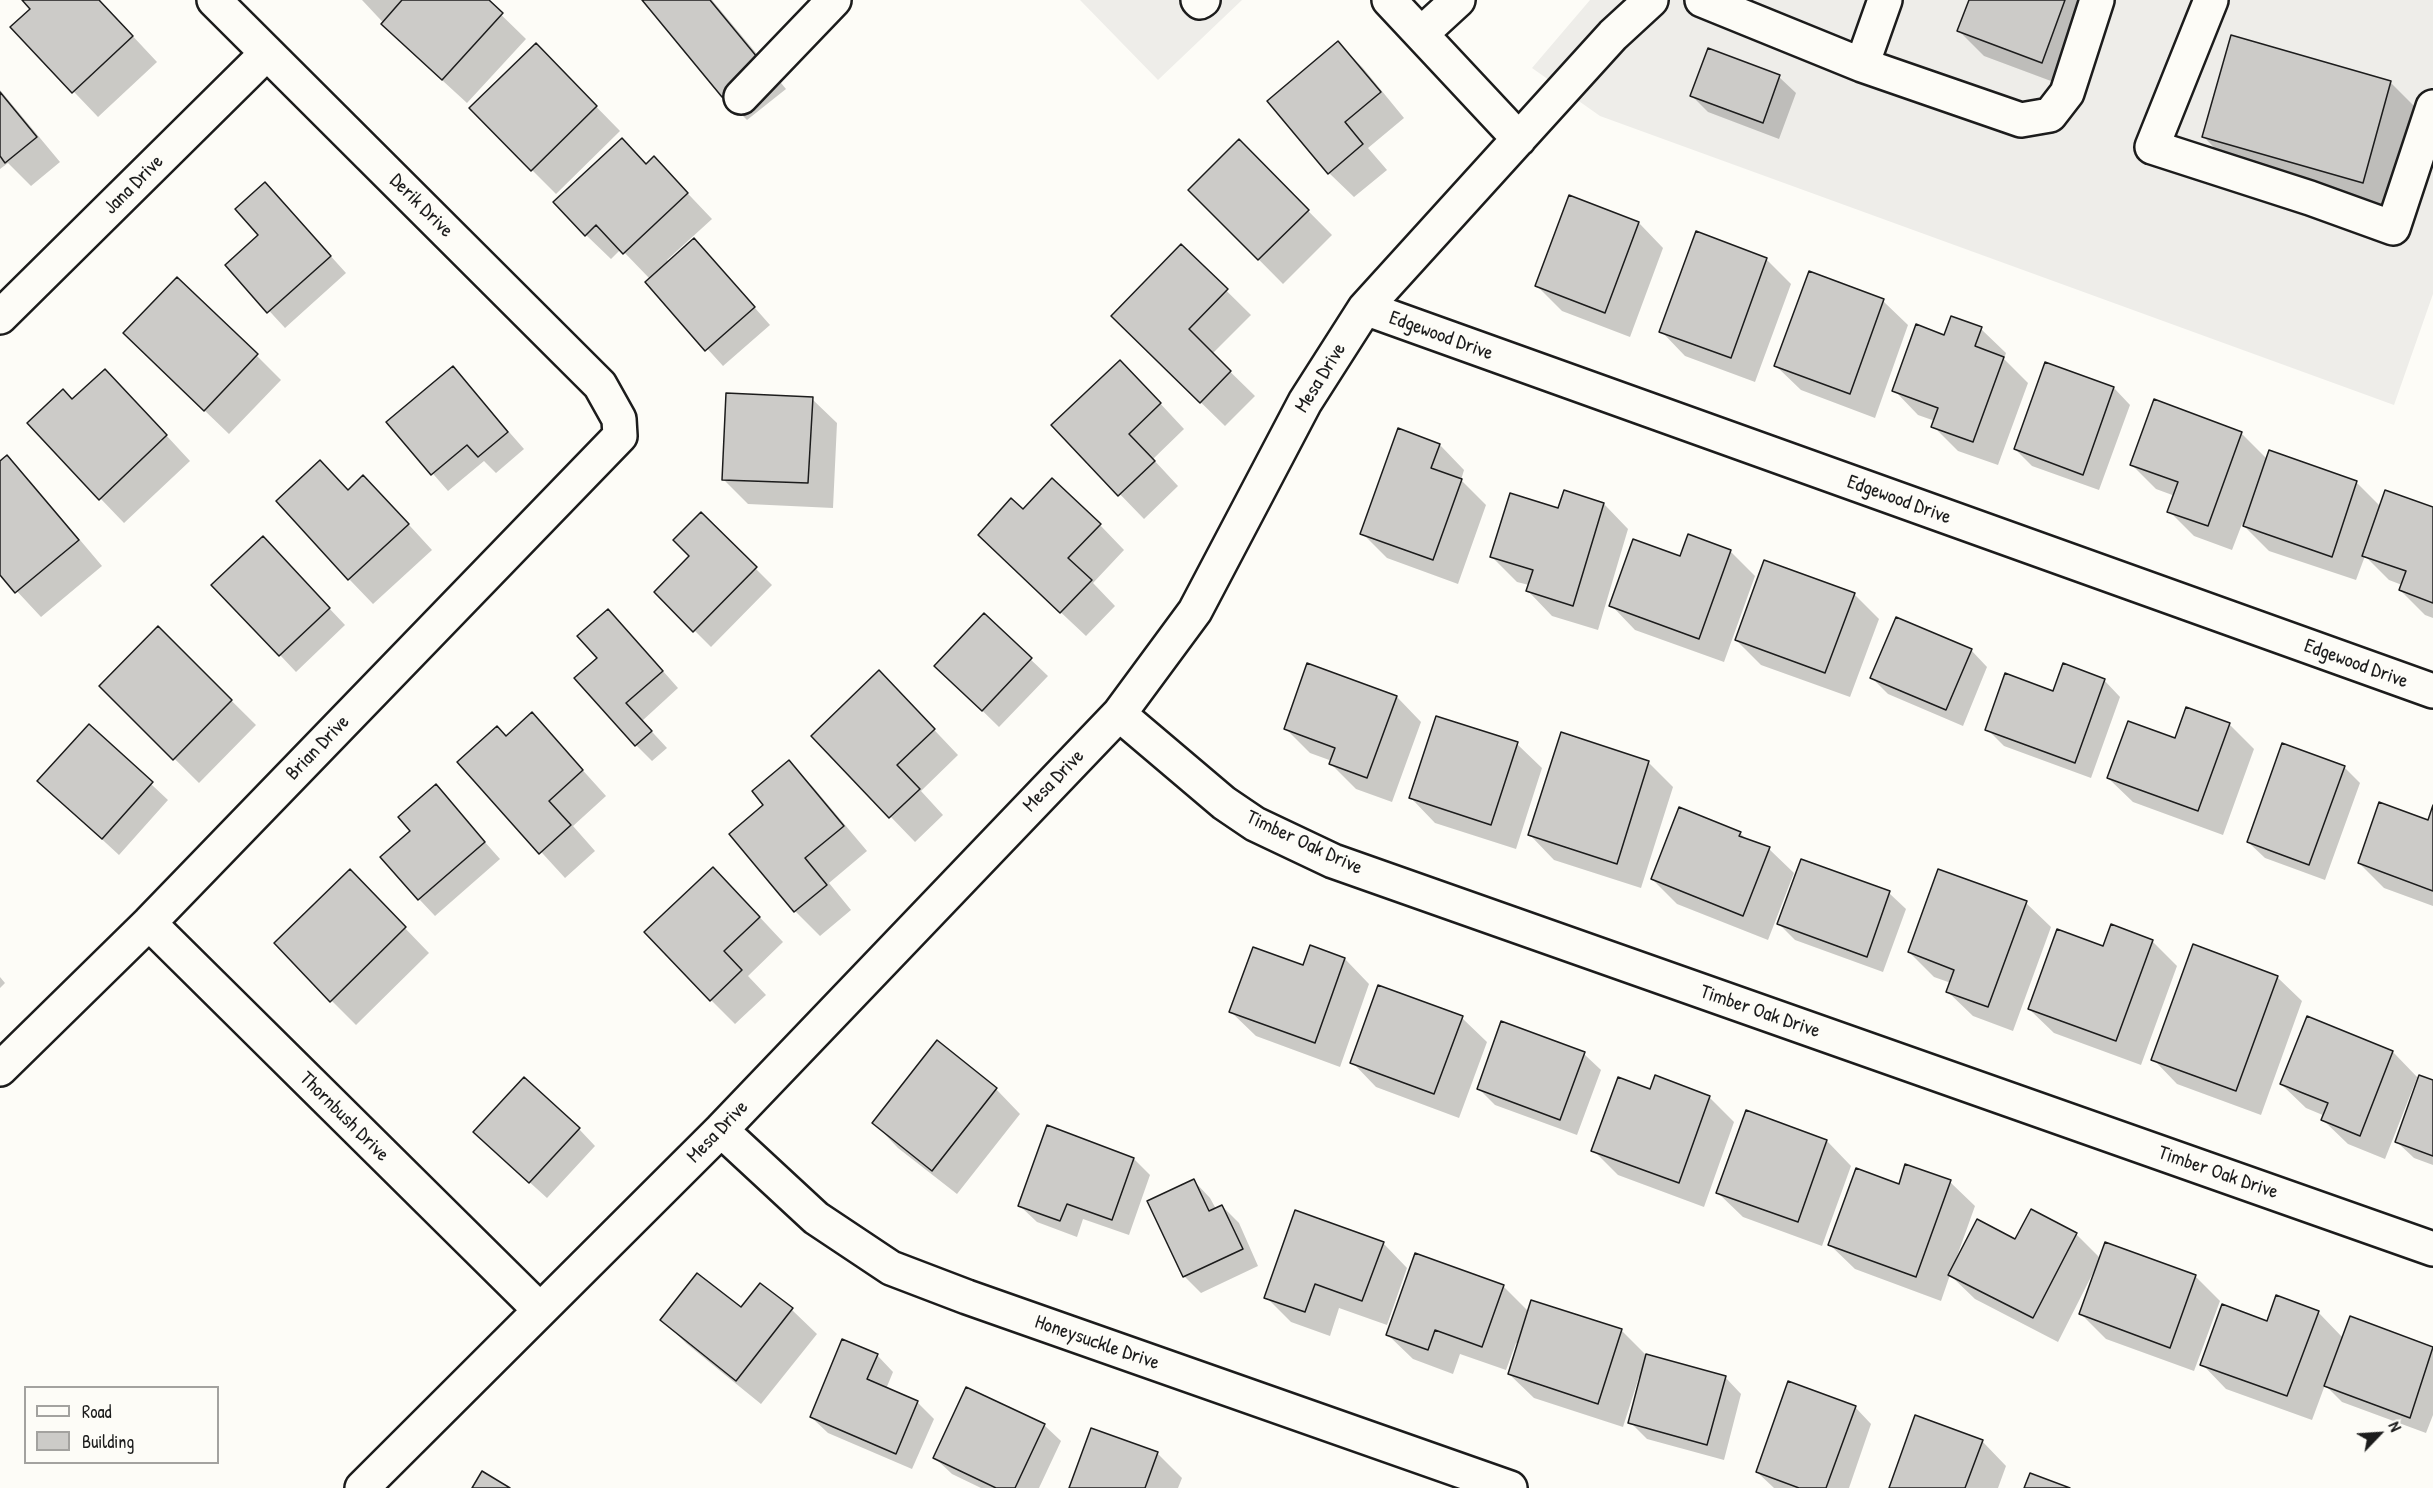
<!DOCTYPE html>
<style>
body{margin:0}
#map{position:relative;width:2433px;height:1488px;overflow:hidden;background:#fdfcf7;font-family:"Patrick Hand",sans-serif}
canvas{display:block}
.legend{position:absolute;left:24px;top:1386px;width:195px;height:78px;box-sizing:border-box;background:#fdfcf7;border:2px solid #a3a29f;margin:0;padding:8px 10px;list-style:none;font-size:18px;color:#1c1c1c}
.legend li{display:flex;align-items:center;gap:12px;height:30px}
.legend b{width:30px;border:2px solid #a3a29f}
.north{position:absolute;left:2349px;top:1404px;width:60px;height:60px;-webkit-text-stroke:4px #fdfcf7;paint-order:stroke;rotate:65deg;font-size:16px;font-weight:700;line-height:24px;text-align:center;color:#1c1c1c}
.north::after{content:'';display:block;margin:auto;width:21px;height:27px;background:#1c1c1c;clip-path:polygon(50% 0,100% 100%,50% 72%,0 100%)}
</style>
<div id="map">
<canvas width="2433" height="1488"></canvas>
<ul class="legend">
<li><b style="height:8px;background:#fdfcf7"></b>Road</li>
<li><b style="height:16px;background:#cccbc8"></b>Building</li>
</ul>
<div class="north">N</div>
</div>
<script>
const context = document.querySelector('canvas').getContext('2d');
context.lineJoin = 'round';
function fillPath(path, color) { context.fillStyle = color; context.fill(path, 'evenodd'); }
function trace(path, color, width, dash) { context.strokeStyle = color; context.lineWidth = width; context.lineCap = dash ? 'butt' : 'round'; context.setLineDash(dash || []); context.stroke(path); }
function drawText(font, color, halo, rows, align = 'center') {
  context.font = font + ' "Patrick Hand",sans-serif'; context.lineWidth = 4.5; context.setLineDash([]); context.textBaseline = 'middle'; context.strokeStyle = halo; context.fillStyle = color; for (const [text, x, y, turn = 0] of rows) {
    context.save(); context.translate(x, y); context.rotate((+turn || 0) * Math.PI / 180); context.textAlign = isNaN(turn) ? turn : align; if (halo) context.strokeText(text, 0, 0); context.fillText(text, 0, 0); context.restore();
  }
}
const built = new Path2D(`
 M1080 0H1242L1158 80Z
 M1590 0H2433V294L2394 405 1600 116 1532 68Z`);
const shadow = new Path2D(`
 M24 0H99L157 62 98 117 12 27 32 9Z
 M362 0H486L526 39 467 103 407 48Z
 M644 0H712L786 89 747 120 723 96Z
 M1970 0H2098L2067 87 1984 56 1959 31Z
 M2232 37 2391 83 2415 107 2387 207 2228 162 2204 137Z
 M1338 43 1363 68 1404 118 1368 148 1387 170 1354 197 1329 173Z
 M536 45 620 131 556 194 532 170Z
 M1709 50 1779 77 1796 93 1779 139 1708 112 1692 96Z
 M0 90 60 162 31 186 8 163 0 169Z
 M622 140 647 165 654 158 712 219 667 260 669 262 710 257 770 325 723 366 647 282 650 279 621 249 611 259 586 235Z
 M1239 141 1332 235 1283 284 1190 190Z
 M281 201 346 273 285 328 227 265 260 235Z
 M1639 223 1663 248 1630 337 1562 311 1537 286Z
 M1181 246 1251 315 1212 354 1255 396 1225 426 1137 340Z
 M1766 259 1791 284 1755 382 1685 356 1661 331Z
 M1883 301 1908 325 1875 418 1801 390 1776 366Z
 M1981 329 2006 353 2004 359 2028 383 1998 465 1958 451 1933 426 1935 421 1918 415 1894 390 1945 337Z
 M256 355 281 380 229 434 150 358Z
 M453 368 524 449 496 473 484 461 448 491 388 422Z
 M1144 386 1184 429 1153 459 1178 486 1144 519 1053 425Z
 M2114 388 2130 405 2099 490 2032 466 2015 449Z
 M129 395 190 461 124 523 100 498 73 401Z
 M812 399 837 423 833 508 748 504 723 479Z
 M2241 433 2267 459 2356 482 2381 507 2433 509V618L2425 615 2400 590 2402 585 2389 580 2365 556 2356 580 2269 551 2242 524 2232 550 2194 536 2169 511 2175 496 2156 489 2131 464Z
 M1440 445 1464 470 1461 480 1486 505 1458 584 1387 558 1362 533Z
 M7 457 31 482 102 566 41 617 0 573V463Z
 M348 491 388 502 432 550 373 604 349 579Z
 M1604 504 1628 529 1598 630 1552 616 1528 591 1529 585 1517 582 1492 557 1559 510Z
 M1023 511 1100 525 1124 550 1093 583 1115 606 1086 636 1004 559Z
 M701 514 772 585 711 647 656 592 691 556Z
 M1730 551 1755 576 1724 662 1635 630 1611 605 1681 558Z
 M279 555 345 625 296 672 280 655Z
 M1854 594 1879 619 1850 697 1761 665 1736 640Z
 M984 615 1048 676 999 727 953 682Z
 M624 627 678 688 642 721 667 748 652 761 636 745 599 659Z
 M158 628 256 725 199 783 101 686Z
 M1971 650 1987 667 1963 726 1888 694 1871 677Z
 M2104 680 2120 697 2091 778 2004 746 1987 729 2054 692Z
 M903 697 958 755 921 791 943 815 915 842 813 736Z
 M1397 697 1421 722 1392 802 1356 789 1331 764 1332 761 1310 753 1286 729Z
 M532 714 606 796 573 826 595 851 565 878 459 762 506 738Z
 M2229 724 2254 749 2223 835 2133 802 2108 778 2176 740Z
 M89 726 168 800 119 855 56 797Z
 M1562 734 1649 763 1673 787 1641 888 1554 860 1530 835Z
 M1517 744 1542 768 1516 849 1435 823 1411 798Z
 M789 762 813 787 867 851 829 883 851 910 820 936 795 911 731 834 765 805Z
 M2344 767 2360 783 2325 880 2265 858 2248 842Z
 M435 786 500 859 435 916 419 899 412 831Z
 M1680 809 1740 833 1747 840 1769 849 1794 873 1768 940 1677 904 1652 879Z
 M2433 810V906L2384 888 2359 863 2429 822Z
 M737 893 783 942 748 976 766 995 735 1024 711 1000Z
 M1889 893 1906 909 1883 972 1795 940 1779 924Z
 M374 896 429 953 356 1025 331 1000Z
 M2026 903 2051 927 2013 1031 1973 1016 1948 992 1951 983 1934 977 1909 952Z
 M2152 941 2177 966 2141 1065 2054 1033 2029 1009 2104 948Z
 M1311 947 1345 959 1369 984 1340 1067 1256 1036 1231 1012 1304 967Z
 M0 977 5 983 0 988Z
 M2277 977 2302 1001 2261 1115 2177 1084 2153 1059Z
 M1462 1018 1487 1042 1459 1118 1376 1087 1352 1062Z
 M2308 1018 2393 1052 2419 1079 2433 1082V1165L2414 1158 2397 1142 2419 1079 2417 1078 2385 1159 2348 1144 2323 1120 2325 1116 2306 1108 2281 1084Z
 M1584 1054 1601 1070 1577 1135 1495 1105 1479 1089Z
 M996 1089 1020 1114 957 1194 898 1148 874 1123Z
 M1709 1097 1734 1122 1704 1207 1618 1175 1593 1150Z
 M579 1129 595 1146 547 1198 492 1148Z
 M1827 1141 1851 1166 1822 1246 1743 1217 1718 1193Z
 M1134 1159 1150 1175 1129 1235 1083 1219 1077 1237 1037 1222 1020 1206Z
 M1194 1181 1210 1198 1216 1209 1222 1206 1239 1223 1258 1266 1201 1293 1184 1276Z
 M1950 1182 1975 1206 1956 1259 1958 1260 2016 1241 2076 1234 2101 1259 2195 1276 2220 1301 2194 1371 2106 1339 2081 1314 2096 1272 2094 1271 2058 1342 1975 1299 1950 1275 1941 1301 1855 1269 1830 1245 1899 1186Z
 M1383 1243 1407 1268 1387 1325 1339 1308 1330 1336 1291 1322 1266 1297Z
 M760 1285 792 1310 817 1334 761 1404 687 1344 662 1320 741 1309Z
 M1503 1286 1529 1312 1532 1302 1622 1331 1647 1356 1725 1377 1741 1394 1724 1460 1647 1439 1630 1422 1642 1377H1639L1623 1427 1534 1398 1509 1374 1519 1344 1516 1343 1506 1370 1460 1354 1453 1374 1413 1359 1388 1335Z
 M2318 1312 2343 1338 2350 1318 2433 1349V1415L2426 1433 2342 1402 2325 1385 2312 1420 2226 1389 2202 1364 2268 1323Z
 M877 1355 893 1372 886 1389 917 1402 934 1419 912 1469 828 1433 811 1417Z
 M1855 1407 1871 1424 1849 1488H1774L1757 1472Z
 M1044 1425 1061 1441 1039 1488H981L952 1474 935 1458Z
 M1982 1441 2006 1466 1998 1488H1891Z
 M1157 1453 1182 1478 1178 1488H1070Z`);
const building = new Path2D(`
 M22 0H99L133 36 72 93 10 27 30 9Z
 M402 0H489L503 13 442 80 381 24Z
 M642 0H710L762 63 722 97Z
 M1969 0H2065L2042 63 1957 31Z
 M2231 35 2391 81 2363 183 2202 137Z
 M1338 41 1381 92 1345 122 1363 144 1328 174 1267 101Z
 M536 43 597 106 531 171 469 108Z
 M1708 48 1780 75 1763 123 1690 96Z
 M0 92 37 137 5 163 0 156Z
 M622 138 646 164 654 156 688 193 623 254 596 225 585 236 553 202Z
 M1239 139 1309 210 1258 260 1188 190Z
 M265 182 331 256 267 313 225 265 258 235 235 209Z
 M1569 195 1639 222 1605 313 1535 286Z
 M1696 231 1767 258 1731 358 1659 332Z
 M694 238 755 307 705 351 645 282Z
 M1181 244 1228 289 1189 329 1231 371 1200 403 1111 316Z
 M1809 271 1884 299 1850 394 1774 366Z
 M177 277 258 354 204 411 123 333Z
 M1951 316 1982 327 1975 346 2004 357 1973 442 1931 427 1938 408 1892 391 1916 324 1944 335Z
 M1120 360 1161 403 1129 434 1155 461 1118 496 1051 425Z
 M2045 362 2114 387 2083 475 2014 449Z
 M453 366 508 432 478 457 467 445 431 475 386 422Z
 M105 369 167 435 99 500 27 423 63 389 72 399Z
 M726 393 813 397 808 483 722 480Z
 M2154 399 2242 432 2208 526 2167 512 2178 482 2130 465Z
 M1398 428 1440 444 1431 468 1462 479 1433 560 1360 534Z
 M2269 450 2357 481 2332 557 2243 526Z
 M7 455 79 540 15 593 0 575V461Z
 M320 460 348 490 363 475 409 524 348 580 276 501Z
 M1052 478 1101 524 1068 558 1092 580 1060 613 978 535 1011 498 1023 509Z
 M1564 490 1604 503 1573 606 1526 591 1533 570 1490 557 1510 493 1558 508Z
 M2385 490 2433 507V603L2399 590 2406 571 2362 556Z
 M701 512 757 567 693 632 654 592 689 556 673 540Z
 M1688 534 1731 550 1699 639 1609 606 1633 539 1680 556Z
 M263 536 330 608 279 656 211 585Z
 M1764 560 1855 593 1825 673 1735 640Z
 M608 609 663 671 626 703 652 731 635 746 574 678 597 658 577 636Z
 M984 613 1032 658 982 711 934 666Z
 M1896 617 1972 649 1946 710 1870 678Z
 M158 626 232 700 173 760 99 686Z
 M1307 663 1397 696 1367 778 1329 764 1335 748 1284 729Z
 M2063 663 2105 679 2075 763 1985 730 2005 673 2053 691Z
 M879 670 935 729 897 765 920 789 889 818 811 736Z
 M2186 707 2230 723 2198 811 2107 778 2128 721 2175 738Z
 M532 712 583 770 549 801 571 825 539 854 457 762 497 726 506 736Z
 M1436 716 1518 742 1491 825 1409 798Z
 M89 724 153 782 102 839 37 781Z
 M1561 732 1649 761 1617 864 1528 835Z
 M2282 743 2345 766 2309 865 2247 842Z
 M789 760 844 826 805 858 827 885 794 912 729 834 763 805 752 791Z
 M436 784 485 842 418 900 380 857 410 831 398 817Z
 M2379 802 2428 820 2433 805V891L2358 863Z
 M1679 807 1741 832 1739 836 1770 847 1743 916 1651 879Z
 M1801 859 1890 891 1867 957 1777 924Z
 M713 867 760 917 724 951 742 970 710 1001 644 932Z
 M350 869 406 927 330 1002 274 943Z
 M1938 869 2027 901 1988 1007 1946 992 1954 970 1908 952Z
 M2111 924 2153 940 2116 1041 2028 1009 2057 929 2103 946Z
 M2193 944 2278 976 2236 1091 2151 1060Z
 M1310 945 1345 958 1315 1043 1229 1012 1253 947 1303 965Z
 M1378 985 1463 1016 1434 1094 1350 1063Z
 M2307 1016 2393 1051 2360 1136 2321 1120 2328 1103 2280 1084Z
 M1501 1021 1585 1052 1560 1120 1477 1089Z
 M937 1040 997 1088 932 1171 872 1123Z
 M1655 1075 1710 1096 1679 1183 1591 1151 1618 1077 1650 1089Z
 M2419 1075 2433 1080V1156L2395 1142Z
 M524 1077 580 1128 529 1183 473 1132Z
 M1746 1110 1827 1140 1798 1222 1716 1193Z
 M1047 1125 1134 1158 1112 1220 1067 1204 1060 1221 1018 1206Z
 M1905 1164 1951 1180 1916 1277 1828 1245 1856 1168 1899 1184Z
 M1194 1179 1209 1211 1222 1205 1243 1249 1183 1277 1147 1201Z
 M2031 1209 2077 1233 2033 1318 1948 1275 1977 1219 2015 1239Z
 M1295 1210 1384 1242 1362 1301 1315 1284 1305 1312 1264 1298Z
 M2105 1242 2196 1275 2170 1348 2079 1314Z
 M1415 1253 1504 1285 1482 1347 1435 1330 1428 1350 1386 1335Z
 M697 1273 741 1307 760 1283 793 1308 736 1381 660 1320Z
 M2276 1295 2319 1311 2287 1396 2200 1365 2222 1304 2267 1321Z
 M1531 1300 1622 1329 1598 1404 1508 1374Z
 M2350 1316 2433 1347 2410 1418 2324 1386Z
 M842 1339 878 1354 867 1379 918 1401 896 1454 810 1417Z
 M1646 1354 1726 1376 1707 1445 1628 1423Z
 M1788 1381 1856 1406 1826 1488H1799L1756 1472Z
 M966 1387 1045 1424 1015 1488H996L933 1458Z
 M1915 1415 1983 1440 1965 1488H1889Z
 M1091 1428 1158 1452 1145 1488H1069Z
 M482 1471 510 1488H472Z
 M2030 1473 2070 1488H2024Z`);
const minor = new Path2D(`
 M1198 0 1200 2 1203 0
 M1389 0 1519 139
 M1702 0 1862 65 1885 0
 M2211 0 2152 147 2310 198 2393 228 2433 107
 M1421 34 1458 0
 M1862 65 2021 120 2050 115 2067 93 2097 0
 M741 97 834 0
 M1365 308 2433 691
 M0 317 267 53
 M1119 714 1224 803 1255 824 1333 861 2433 1249
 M149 923 540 1310
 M0 1069 149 923 620 436 619 419 600 385 214 0
 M721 1130 816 1218 891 1268 967 1297 1510 1488
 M362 1488 721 1130 1119 714 1195 611 1305 402 1365 308 1613 35 1651 0`);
const streetNames = [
 ["Jana Drive",134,185,-45],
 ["Derik Drive",421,206,45],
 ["Edgewood Drive",1441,336,20],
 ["Mesa Drive",1321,378,-58],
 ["Edgewood Drive",1899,500,20],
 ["Edgewood Drive",2356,664,20],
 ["Brian Drive",318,748,-46],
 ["Mesa Drive",1054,781,-46],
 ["Timber Oak Drive",1304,843,25],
 ["Timber Oak Drive",1760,1012,19],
 ["Thornbush Drive",344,1117,45],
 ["Mesa Drive",718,1132,-46],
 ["Timber Oak Drive",2218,1173,19],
 ["Honeysuckle Drive",1097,1343,19]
];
fillPath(built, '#eeede9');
fillPath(shadow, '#0003');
fillPath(building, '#cccbc8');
trace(building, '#1c1c1c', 1.5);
trace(minor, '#1c1c1c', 38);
trace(minor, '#fdfcf7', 33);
drawText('20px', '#1c1c1c', '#fdfcf7', streetNames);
</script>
